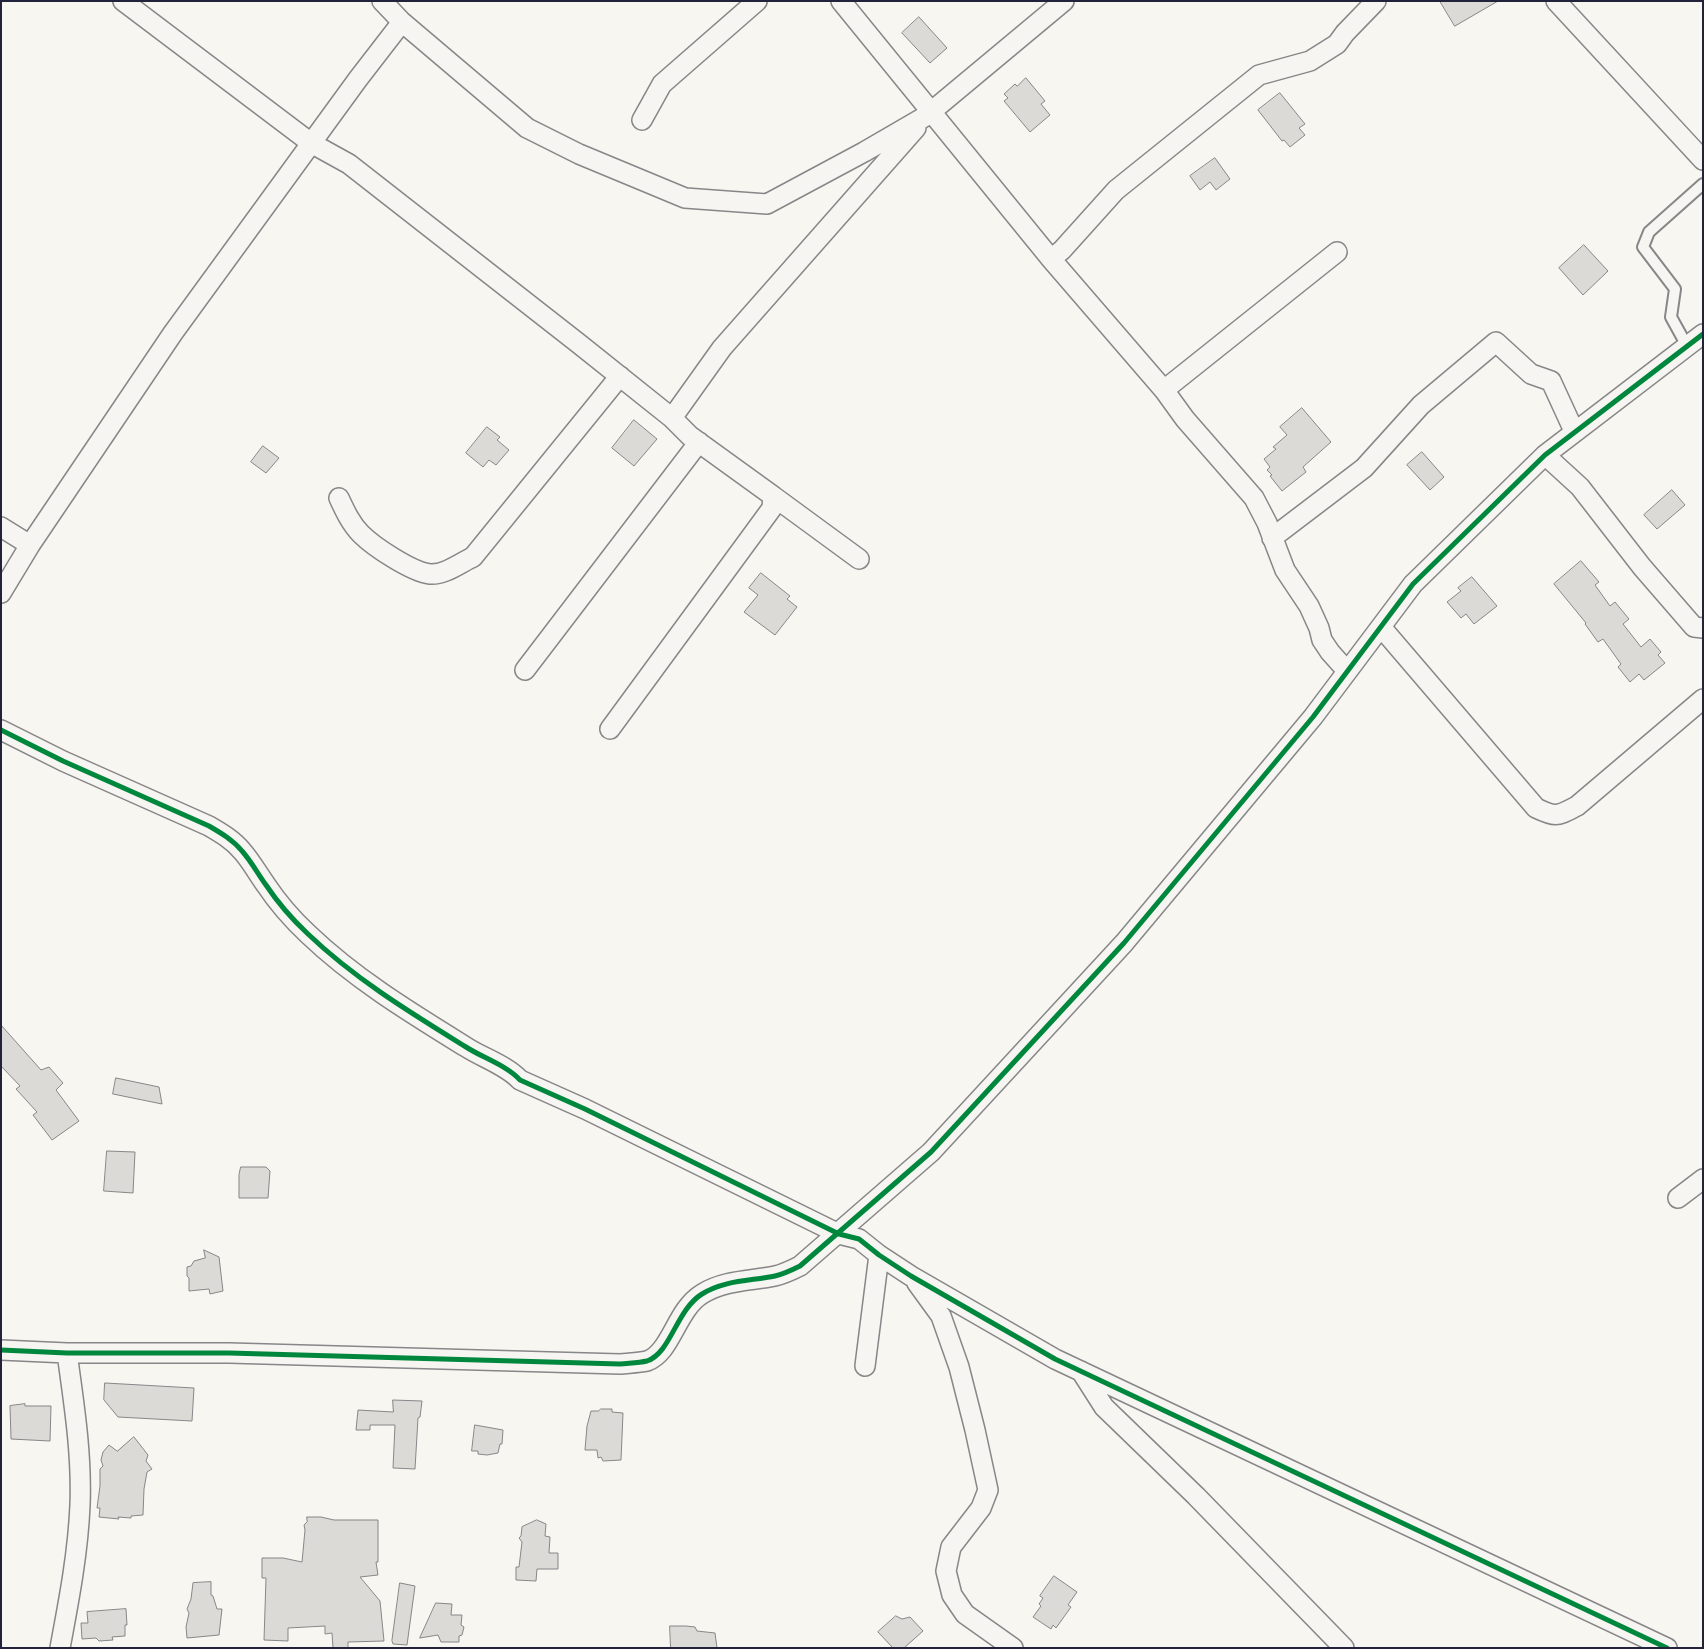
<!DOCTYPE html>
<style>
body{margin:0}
#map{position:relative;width:1704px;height:1649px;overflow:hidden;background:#f8f6f0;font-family:Mali,sans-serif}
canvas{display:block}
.frame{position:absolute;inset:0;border:2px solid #22223b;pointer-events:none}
</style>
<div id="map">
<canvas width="1704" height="1649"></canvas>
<div class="frame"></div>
</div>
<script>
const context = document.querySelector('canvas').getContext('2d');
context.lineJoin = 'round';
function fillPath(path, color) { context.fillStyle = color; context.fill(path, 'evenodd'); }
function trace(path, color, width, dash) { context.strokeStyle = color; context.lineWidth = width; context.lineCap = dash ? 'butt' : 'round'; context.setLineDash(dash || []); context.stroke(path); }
const building = new Path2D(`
 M1440 1H1498L1455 26Z
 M919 17 947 48 930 63 902 33Z
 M1026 78 1045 101 1041 104 1050 115 1030 132 1004 101 1008 98 1004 94 1015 84 1017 86Z
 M1280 93 1305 124 1299 128 1305 135 1290 147 1284 140 1282 141 1258 110Z
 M1215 158 1230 179 1216 190 1210 182 1200 190 1190 176Z
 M1584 245 1608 271 1583 295 1559 268Z
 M1302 408 1331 442 1303 467 1306 472 1282 491 1270 476 1272 475 1267 470 1270 467 1264 459 1276 449 1273 447 1287 435 1280 427Z
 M634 420 657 439 634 466 612 448Z
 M487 427 500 437 497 440 509 450 496 465 489 460 483 467 466 453Z
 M263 446 279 458 266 473 251 462Z
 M1422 452 1444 477 1430 490 1407 465Z
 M1672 490 1685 505 1657 529 1644 515Z
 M1581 561 1599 582 1595 585 1610 606 1615 602 1629 619 1623 624 1641 647 1650 639 1661 652 1658 655 1665 663 1644 680 1639 674 1630 682 1618 667 1621 664 1603 639 1598 642 1585 624 1586 623 1554 584Z
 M761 573 790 596 787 599 797 607 775 635 744 612 758 595 749 588Z
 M1472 577 1497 606 1474 624 1466 614 1461 618 1447 602 1461 591 1458 588Z
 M1 1025 41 1070 49 1067 63 1083 56 1090 79 1121 52 1140 33 1115 37 1112 16 1089 20 1086 1 1066Z
 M116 1078 159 1087 162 1104 113 1094Z
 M107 1151 135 1152 133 1193 104 1191Z
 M241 1167H266L270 1171 268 1198H239V1175Z
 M204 1250 219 1257 223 1291 210 1294 209 1289 189 1291V1278L187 1276V1267L191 1266 194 1261 205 1258Z
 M105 1383 194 1388 192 1421 118 1417 104 1400Z
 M393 1400 422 1401 420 1417 418 1418 415 1469 393 1468 395 1425H370V1430H356L358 1410 393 1412Z
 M25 1404V1406H51L50 1441 11 1439 10 1406Z
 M601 1409H612V1412L623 1413 621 1460 603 1461 601 1457 598 1458 597 1450H585L587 1426 591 1411H598Z
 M475 1425 503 1430 502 1444H500L498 1453 487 1455 478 1454V1451H472Z
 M134 1437 148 1455 146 1461 152 1469 147 1472 144 1489 143 1515 131 1516V1518L118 1517 119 1519 99 1517 100 1508H97L100 1486V1469L103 1466 101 1460 103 1452 109 1445 117 1451Z
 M307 1517H321L334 1520H378V1562H376L378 1575 360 1577 380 1601 384 1641 348 1642V1648H333L332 1633 325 1634V1626L288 1628V1641L264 1640 266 1578H262V1558H283L302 1562 305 1530 304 1525 307 1522Z
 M537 1520 546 1524 545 1536 550 1537 549 1553H558V1569H537L536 1581 516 1580V1567H519L522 1542 519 1538 521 1536 522 1527Z
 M1054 1576 1077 1592 1068 1605 1071 1607 1056 1628 1053 1625 1051 1629 1033 1617 1041 1606 1039 1604 1043 1598 1040 1596Z
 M211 1582V1595L213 1596 217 1609H222L219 1635 187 1638 186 1627 189 1613 187 1609 191 1599 193 1583Z
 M400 1583 415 1586 407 1645 393 1644 392 1641Z
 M436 1603 452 1604 451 1615H462L461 1625 464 1627 462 1635 459 1636V1642H441L438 1635 420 1638Z
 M126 1609 127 1625H125V1636L112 1637 113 1640 99 1641 96 1638 82 1639 81 1623H88L87 1612Z
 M896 1616 902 1619 910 1617 923 1631 904 1648H893L878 1632Z
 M670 1626H686L695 1627 697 1631 715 1633 717 1648H671Z`);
const service = new Path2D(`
 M1687 346 1671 317 1675 289 1643 247 1649 232 1703 184`);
const minor = new Path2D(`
 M123 1 311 143 349 164 578 343 672 418 690 436 773 496 772 508 610 729
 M382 1 402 22 527 128 579 154 685 198 767 204 864 152 926 116 1064 1
 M841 1 1051 259 1164 390 1185 419 1254 498 1267 523 1285 570 1309 606 1319 628 1322 640 1330 652 1347 671
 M1556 1 1703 160
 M642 120 662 84 757 1
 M1051 259 1062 250 1116 190 1259 75 1310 61 1337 44 1345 33 1376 1
 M1164 390 1337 252
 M672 418 722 348 916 128
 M1545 455 1580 487 1642 567 1694 627 1703 628
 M773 496 859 559
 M339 498C345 511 351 524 361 534 374 547 412 572 430 574 445 575 460 563 473 557L620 376
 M1 527 30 545
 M1272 538 1364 468 1421 405 1496 342 1531 374 1551 381 1574 431
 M1 593 30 545 173 333 358 79 402 22
 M1381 627 1536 808C1557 818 1557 816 1577 806L1703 699
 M525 670 699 442
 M1 730 63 761 209 826C221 833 233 840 242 851 251 861 258 874 266 885 278 903 293 920 308 934 355 979 411 1013 466 1047 483 1058 506 1065 520 1080L585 1109 839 1234 859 1239 879 1255 911 1276 1055 1359 1667 1648
 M1678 1198 1703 1179
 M917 1283 941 1316 959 1367 975 1430 988 1490 981 1508 951 1547 946 1571 952 1595 965 1614 1013 1648
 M1 1350 67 1353H229L620 1364C628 1363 638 1363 647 1361 671 1353 676 1310 702 1294 724 1280 751 1281 775 1276 784 1274 792 1270 800 1266L931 1152 1124 943 1313 717 1413 584 1545 455 1703 334
 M865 1366 879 1255
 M1081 1371 1104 1407 1196 1496 1344 1648
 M60 1648C69 1600 78 1553 80 1505 82 1454 74 1404 67 1353`);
const cycleway = new Path2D(`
 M1 730 63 761 209 826C221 833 233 840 242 851 251 861 258 874 266 885 278 903 293 920 308 934 355 979 411 1013 466 1047 483 1058 506 1065 520 1080L585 1109 839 1234 859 1239 879 1255 911 1276 1055 1359 1667 1648
 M1 1350 67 1353H229L620 1364C628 1363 638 1363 647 1361 671 1353 676 1310 702 1294 724 1280 751 1281 775 1276 784 1274 792 1270 800 1266L931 1152 1124 943 1313 717 1413 584 1545 455 1703 334`);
fillPath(building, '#dbdad7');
trace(building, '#878688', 1);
trace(service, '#878688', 14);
trace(minor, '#878688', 22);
trace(service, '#f6f5f1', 10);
trace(minor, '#f6f5f1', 19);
trace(cycleway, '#00873e', 5);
</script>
